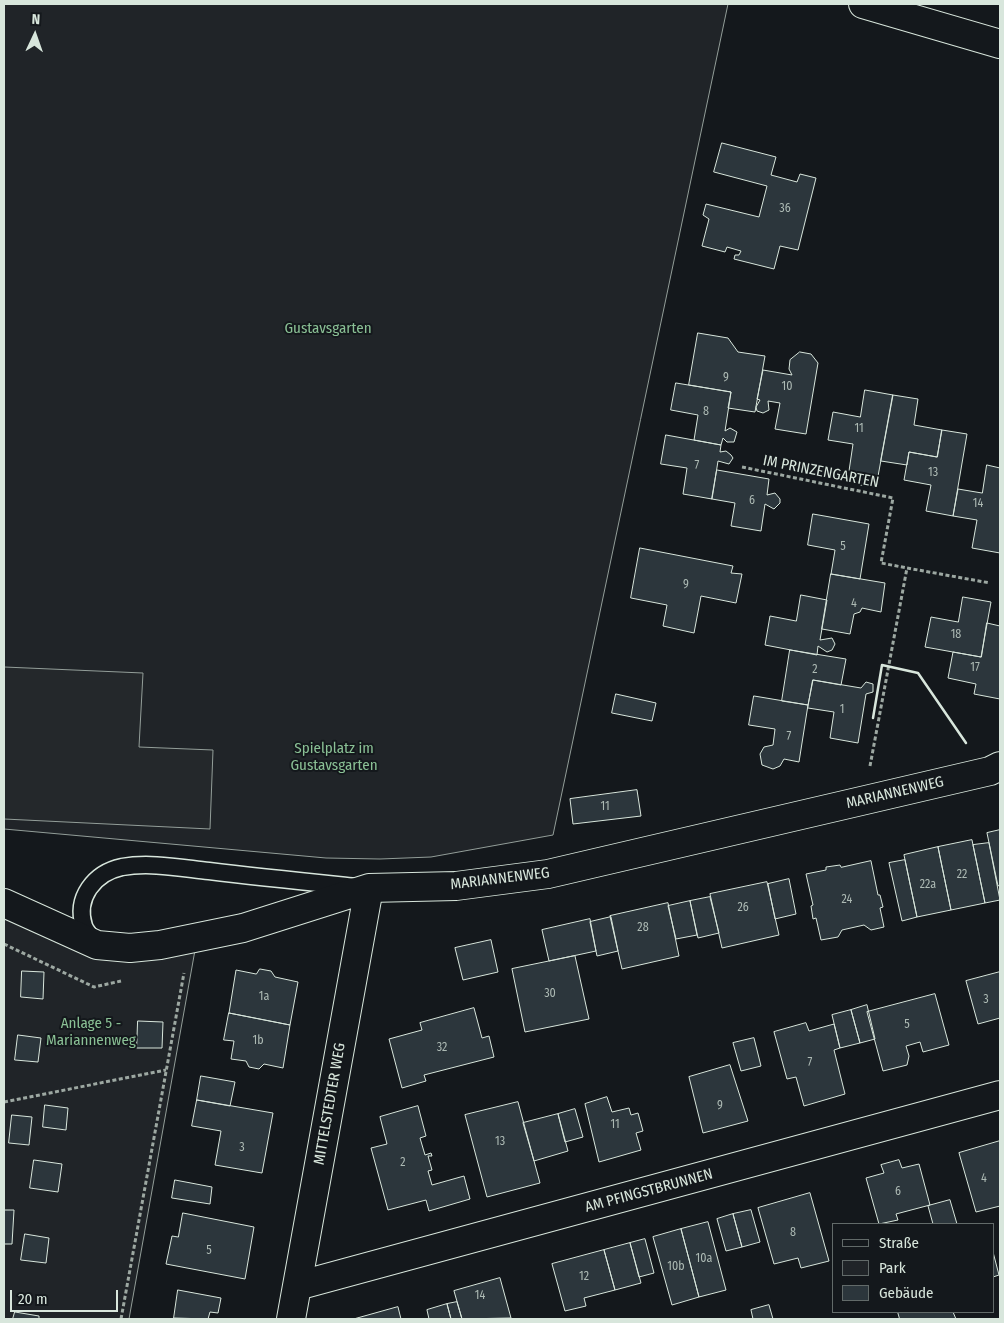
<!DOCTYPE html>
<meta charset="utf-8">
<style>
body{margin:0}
#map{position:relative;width:1004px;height:1323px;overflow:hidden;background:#14181c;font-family:"Fira Sans Condensed",sans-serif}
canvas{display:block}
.frame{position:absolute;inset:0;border:5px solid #d8e6dc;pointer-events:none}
.legend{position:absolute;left:832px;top:1223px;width:162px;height:90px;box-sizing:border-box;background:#14181c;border:1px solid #626a69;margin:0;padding:6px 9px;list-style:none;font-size:15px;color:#d8e6dc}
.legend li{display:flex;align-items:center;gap:10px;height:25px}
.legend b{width:25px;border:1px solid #626a69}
.north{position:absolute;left:10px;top:10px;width:50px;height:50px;-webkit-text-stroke:4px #14181c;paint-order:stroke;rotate:3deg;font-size:14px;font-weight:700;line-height:20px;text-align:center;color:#d8e6dc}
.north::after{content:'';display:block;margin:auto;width:18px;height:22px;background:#d8e6dc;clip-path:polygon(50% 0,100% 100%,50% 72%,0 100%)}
.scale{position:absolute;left:10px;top:1290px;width:108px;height:22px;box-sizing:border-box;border:2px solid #d8e6dc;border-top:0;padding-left:6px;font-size:15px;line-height:18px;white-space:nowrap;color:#d8e6dc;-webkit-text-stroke:4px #14181c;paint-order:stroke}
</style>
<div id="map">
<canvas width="1004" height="1323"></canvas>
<div class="frame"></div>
<ul class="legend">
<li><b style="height:6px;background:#14181c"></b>Straße</li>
<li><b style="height:14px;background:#202428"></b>Park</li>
<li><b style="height:14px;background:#2c363c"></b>Gebäude</li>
</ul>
<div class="north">N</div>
<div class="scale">20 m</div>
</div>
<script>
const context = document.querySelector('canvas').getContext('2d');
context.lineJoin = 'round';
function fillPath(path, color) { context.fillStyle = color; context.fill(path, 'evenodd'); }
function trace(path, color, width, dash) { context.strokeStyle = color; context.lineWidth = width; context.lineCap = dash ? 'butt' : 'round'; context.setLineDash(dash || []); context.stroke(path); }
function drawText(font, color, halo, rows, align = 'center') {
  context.font = font + ' "Fira Sans Condensed",sans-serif'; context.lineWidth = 4; context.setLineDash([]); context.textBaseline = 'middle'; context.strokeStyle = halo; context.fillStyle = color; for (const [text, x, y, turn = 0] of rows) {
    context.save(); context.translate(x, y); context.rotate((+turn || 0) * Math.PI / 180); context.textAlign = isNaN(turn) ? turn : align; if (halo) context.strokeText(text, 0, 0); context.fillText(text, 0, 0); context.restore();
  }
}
const green = new Path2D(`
 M4 4H728L553 835 431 857 380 859 326 858 4 829Z
 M4 903 97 945 197 939 129 1319H4Z`);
const parking = new Path2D(`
 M4 667 143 673 139 747 213 750 210 829 4 819Z`);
const building = new Path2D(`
 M722 143 776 157 771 175 797 182 800 174 816 178 798 250 780 246 774 269 734 259 735 255H739L741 251 727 247 725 252 702 246 709 219 703 215 706 204 759 217 767 186 714 172Z
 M698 333 728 338 738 352 765 356 755 412 728 408 731 392 689 385Z
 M800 352 811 354 818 363 806 434 775 429 780 403 768 401 769 410 763 413 757 411 756 407 760 400 757 399 763 370 792 375 789 369 790 360Z
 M676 383 731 392 725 431 730 428 737 432 734 442H727L723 438 721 445 694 440 698 415 671 410Z
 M865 390 893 395 876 487 860 485 862 473 849 471 853 444 828 440 833 412 860 417Z
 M893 395 918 399 914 425 942 430 937 457 909 452 907 465 881 461Z
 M942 430 967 434 953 516 926 511 931 485 904 480 909 452 937 457Z
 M666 435 721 445 720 452 726 451 731 455 733 458 729 464 718 461 712 499 683 494 687 468 661 464Z
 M987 465 1000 468V553L972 548 977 520 953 516 958 489 982 493Z
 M717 470 769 479 767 495 775 493 780 499V503L774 509 765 504 761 531 731 526 735 503 712 499Z
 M813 514 869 524 860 579 831 574 835 550 808 545Z
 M640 548 733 566 731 573 742 574 736 603 701 596 694 633 663 626 667 605 631 598Z
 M831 574 885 583 881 612 862 608 860 612 854 614 850 634 822 629Z
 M801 595 827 600 820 640 832 638 835 644 832 650 827 652 818 646 817 655 765 645 770 616 796 621Z
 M963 597 991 602 981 657 925 647 931 617 958 622Z
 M987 623 1000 626V699L974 694 976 684 948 678 953 652 981 657Z
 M790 650 846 659 841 685 813 680 808 705 782 701Z
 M813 680 861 688 866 682 873 684V692L866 694 858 743 830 738 834 712 808 708Z
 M616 694 656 703 652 721 612 713Z
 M754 696 808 705 799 762 784 759 780 766 773 769 762 765 760 754 764 747 773 745 775 729 749 725Z
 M637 790 641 816 573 824 570 799Z
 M1000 830V885L998 886 987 833Z
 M972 840 985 903 951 910 938 847Z
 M989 843 1000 900 985 903 973 845Z
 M938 847 951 910 917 917 904 855Z
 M905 860 917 917 902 921 889 863Z
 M871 861 878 895H880L883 907 880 908 884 927 871 930 864 925 842 930 838 937 821 940 816 918 813 919 811 906 813 905 806 874 826 870V867L840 865 841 867Z
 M789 879 796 914 775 919 768 884Z
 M767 882 779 935 722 948 710 894Z
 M710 897 719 933 698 938 690 901Z
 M690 901 697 935 676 939 668 906Z
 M668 903 679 956 622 969 610 916Z
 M611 917 618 951 597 956 590 922Z
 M590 919 596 951 549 961 542 930Z
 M491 940 498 972 463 980 455 948Z
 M575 956 589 1019 525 1032 512 969Z
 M260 969 271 971 275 977 298 982 290 1025 229 1013 236 970 256 974Z
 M22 971 44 972 43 999 21 997Z
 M1000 972V1018L978 1024 966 981Z
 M935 994 949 1045 923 1052 920 1042 906 1046 909 1056 907 1065 883 1071 867 1012Z
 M867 1005 875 1039 860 1043 851 1010Z
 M474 1008 482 1038 489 1036 494 1057 424 1075 426 1081 402 1088 389 1039 422 1030 420 1023Z
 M851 1010 860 1043 840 1048 832 1015Z
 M229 1013 290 1025 283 1068 264 1064 259 1069 249 1067 246 1061 231 1059 234 1041 224 1040Z
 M138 1021 163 1022 162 1048H137Z
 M806 1023 809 1031 834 1024 840 1048 834 1050 845 1094 804 1106 796 1077 787 1079 774 1032Z
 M18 1035 41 1038 38 1062 15 1060Z
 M754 1038 761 1066 741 1071 733 1043Z
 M730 1065 748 1121 703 1133 689 1077Z
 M201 1076 235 1082 230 1106 197 1100Z
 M607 1097 612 1112 629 1108 631 1115 638 1113 643 1131 636 1133 641 1150 599 1162 585 1104Z
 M197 1100 273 1113 262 1173 215 1165 221 1131 192 1126Z
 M518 1102 540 1183 487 1197 465 1115Z
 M45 1105 68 1108 66 1130 43 1127Z
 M418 1106 426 1136 420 1138 425 1155 431 1153 432 1156H428L432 1170 428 1171 432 1185 464 1176 470 1199 429 1211 426 1200 388 1210 371 1148 387 1144 380 1117Z
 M575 1109 583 1137 565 1142 558 1114Z
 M558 1114 568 1151 534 1161 523 1123Z
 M12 1115 32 1117 29 1145 9 1143Z
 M1000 1141V1206L976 1212 959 1153Z
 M34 1160 62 1164 58 1192 30 1188Z
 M899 1160 902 1168 919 1164 930 1205 896 1214 898 1220 879 1224 866 1178 884 1173 881 1165Z
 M175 1180 212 1187 210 1204 172 1198Z
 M810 1193 829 1261 801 1268 798 1258 774 1264 758 1208Z
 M950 1200 957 1224H933L928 1206Z
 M4 1210H14L12 1244H4Z
 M751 1210 760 1242 742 1247 733 1214Z
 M183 1213 254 1227 245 1279 166 1264 172 1236 178 1237Z
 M733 1214 742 1247 726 1251 717 1219Z
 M708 1222 726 1290 699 1297 681 1229Z
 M681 1229 699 1297 672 1305 653 1237Z
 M25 1234 49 1238 46 1263 21 1260Z
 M645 1239 654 1273 639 1277 630 1243Z
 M630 1243 641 1283 615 1290 604 1250Z
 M604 1250 615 1290 584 1298 586 1306 565 1311 552 1264Z
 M993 1252 999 1275 993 1277Z
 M500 1278 511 1318 462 1319 454 1291Z
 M178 1290 221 1298 218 1313 210 1312 208 1319 174 1318Z
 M457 1302 462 1319H451L447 1304Z
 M447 1304 451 1319H429L427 1310Z
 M769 1305 773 1319H753L751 1310Z
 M398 1307 401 1319H354Z
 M15 1312 39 1316V1319H13Z
 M898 1312H953L956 1319H900Z`);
const path = new Path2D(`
 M742 467 893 498 881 563 907 568
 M870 766 907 568 990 583
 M4 944 94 987 121 981
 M4 1102 166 1070
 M121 1319 184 973`);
const service = new Path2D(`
 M95 942C92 937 86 932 84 926 75 898 94 873 122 867 150 862 181 868 209 871 258 877 308 882 357 887`);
const minor = new Path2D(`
 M863 4 1000 44
 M4 903 97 945 130 948 160 945 243 928 369 888 456 886 548 874 990 771 1000 766
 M297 1286 1000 1095
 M291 1319 369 888`);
const wall = new Path2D(`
 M873 718 882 665 918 673 966 743`);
const numberNames = [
 ["36",785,209],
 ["9",726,378],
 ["10",787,387],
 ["8",706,412],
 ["11",859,429],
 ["7",697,466],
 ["13",933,473],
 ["6",752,501],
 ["14",978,504],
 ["5",843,547],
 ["9",686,585],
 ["4",854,604],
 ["18",956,635],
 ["17",975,668],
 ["2",815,670],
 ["1",842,710],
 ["7",789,737],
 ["11",605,807],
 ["22",962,875],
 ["22a",928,885],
 ["24",847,900],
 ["26",743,908],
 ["28",643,928],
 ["30",550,994],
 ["1a",264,997],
 ["3",986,1000],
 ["5",907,1025],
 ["1b",258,1041],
 ["32",442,1048],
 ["7",810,1063],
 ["9",720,1106],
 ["11",615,1125],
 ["13",500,1142],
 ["3",242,1148],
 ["2",403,1163],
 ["4",984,1179],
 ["6",898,1192],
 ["8",793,1233],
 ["5",209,1251],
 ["10a",704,1259],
 ["10b",676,1267],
 ["12",584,1277],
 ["14",480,1296]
];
const parkNames = [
 ["Gustavsgarten",328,329],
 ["Spielplatz im",334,749],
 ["Gustavsgarten",334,766],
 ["Anlage 5 -",91,1024],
 ["Mariannenweg",91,1041]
];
const streetNames = [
 ["IM PRINZENGARTEN",821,472,11],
 ["MARIANNENWEG",895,793,-13],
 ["MARIANNENWEG",500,879,-7],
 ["MITTELSTEDTER WEG",330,1104,-80],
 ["AM PFINGSTBRUNNEN",649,1191,-15]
];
fillPath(green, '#202428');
trace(green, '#939e99', 1);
fillPath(parking, '#24282b');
trace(parking, '#939e99', 1);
fillPath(building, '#2c363c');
trace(building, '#d8e6dc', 1);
trace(service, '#d8e6dc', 19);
trace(minor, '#d8e6dc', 30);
trace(path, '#9da8a2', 3, [4, 2.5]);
trace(service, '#14181c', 16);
trace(minor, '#14181c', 28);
trace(wall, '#d8e6dc', 2.5);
drawText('12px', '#adbab4', null, numberNames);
drawText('15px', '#8ac095', '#14181c', parkNames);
drawText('15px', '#d8e6dc', '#14181c', streetNames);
</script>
